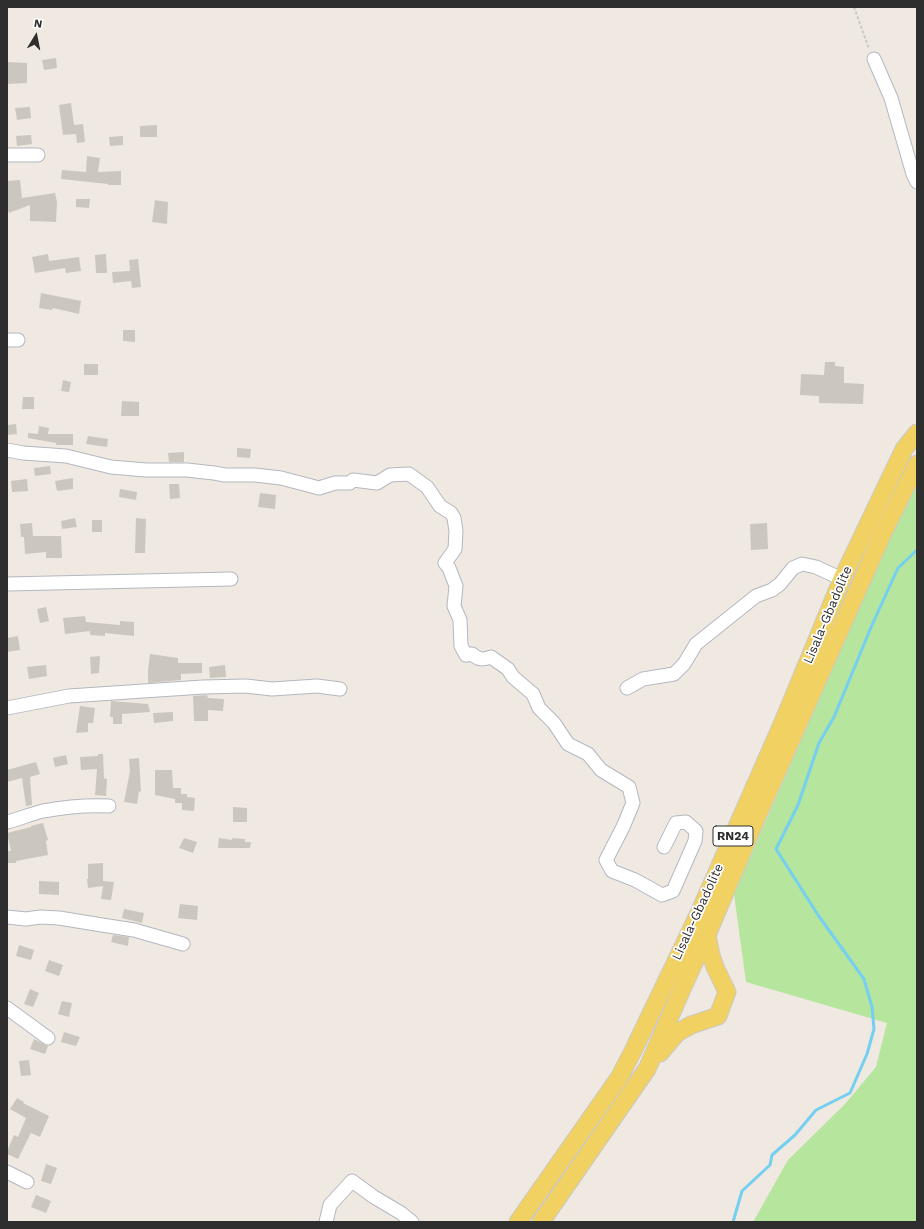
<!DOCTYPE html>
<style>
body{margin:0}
#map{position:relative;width:924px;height:1229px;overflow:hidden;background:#efe9e1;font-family:"Work Sans",sans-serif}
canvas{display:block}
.frame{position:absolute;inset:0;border:8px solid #2e2e2e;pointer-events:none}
.north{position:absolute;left:16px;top:16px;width:40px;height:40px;-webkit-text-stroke:3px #fff;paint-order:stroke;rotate:10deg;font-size:11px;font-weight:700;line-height:16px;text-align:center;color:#2e2e2e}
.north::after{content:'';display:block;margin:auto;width:14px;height:18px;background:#2e2e2e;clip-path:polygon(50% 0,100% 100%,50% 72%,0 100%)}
</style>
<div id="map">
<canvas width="924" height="1229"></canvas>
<div class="frame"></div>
<div class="north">N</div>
</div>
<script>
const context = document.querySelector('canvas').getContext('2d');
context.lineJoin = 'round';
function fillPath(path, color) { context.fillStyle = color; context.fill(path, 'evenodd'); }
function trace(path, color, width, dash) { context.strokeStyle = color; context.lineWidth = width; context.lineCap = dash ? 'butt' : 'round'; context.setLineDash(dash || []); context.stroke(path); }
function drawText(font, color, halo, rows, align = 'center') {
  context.font = font + ' "Work Sans",sans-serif'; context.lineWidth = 3.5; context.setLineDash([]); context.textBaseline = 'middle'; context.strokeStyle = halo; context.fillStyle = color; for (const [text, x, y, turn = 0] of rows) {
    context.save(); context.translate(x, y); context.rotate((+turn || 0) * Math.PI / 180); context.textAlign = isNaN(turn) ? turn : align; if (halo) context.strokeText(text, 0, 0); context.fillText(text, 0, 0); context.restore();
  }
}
const green = new Path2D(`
 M917 475V1222H753L788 1160 845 1104 876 1067 887 1023 746 982 734 894Z`);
const stream = new Path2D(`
 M733 1222 742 1191 770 1165 772 1155 795 1135 816 1110 850 1093 867 1054 874 1029 872 1007 864 979 818 915 776 849 798 805 819 743 834 717 872 625 898 568 917 550`);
const building = new Path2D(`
 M56 58 57 68 44 70 42 60Z
 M7 62 27 63V83L7 84Z
 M71 103 74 125 83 124 85 142 77 143 76 134 63 135 59 105Z
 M30 107 31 118 17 120 15 108Z
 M157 125V137H140V126Z
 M31 135 32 144 17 146 16 136Z
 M123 136V145L110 146 109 137Z
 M87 156 100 158 98 172 121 171V185H108V184L61 179 62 170 86 172Z
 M20 180 22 198 55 193 57 202 56 222 30 221V205L9 213 7 208V181Z
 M76 199H90L89 208 76 207Z
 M155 200 168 202 167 224 152 222Z
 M48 254 49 261 79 257 81 271 66 273 65 268 35 273 32 257Z
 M106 254 107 273H96L95 255Z
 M138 259 141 287 132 288 131 281 113 283 112 272 130 271 129 260Z
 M41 293 81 301 79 314 53 308 52 310 39 308Z
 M123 330H135V342L123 341Z
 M825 362H835V366L844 367V383L864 384 863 404 819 403V396L800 395 801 374 824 375Z
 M84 364H98V375H84Z
 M63 380 71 382 69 392 61 391Z
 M23 397H34V409H22Z
 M122 401 139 402V416H121Z
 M16 424 17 434 8 435 7 425Z
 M39 426 49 428 48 434H73V445H56V443L28 438V433L38 434Z
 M88 436 108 439 107 447 86 444Z
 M237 448 251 449 250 458 237 457Z
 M184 452V462H169L168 453Z
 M50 466 51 474 35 476 34 468Z
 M73 478V489L57 491 55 481Z
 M27 479 28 491 12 492 11 481Z
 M169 484H179L180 498 170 499Z
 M120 489 137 492 136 500 119 497Z
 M260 493 276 495 275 509 258 507Z
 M75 518 77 527 62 529 61 521Z
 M136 518 146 519 145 553H135Z
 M92 520H102V532H92Z
 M32 523 33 536H61L62 558H46V552L25 554 24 537H21L20 524Z
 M767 523 768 549 751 550 750 524Z
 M46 607 49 621 40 623 37 609Z
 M85 616 86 622 120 625V621L134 622V636L105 633V636L90 635V631L65 634 63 618Z
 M18 636 20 650 7 652V638Z
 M150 654 178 658V663H202V673L181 674V680L148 683V670Z
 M100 656 99 673 91 674 90 657Z
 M46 665 47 676 29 679 27 667Z
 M225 665 226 677 210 678 209 667Z
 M207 695 208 698 224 699 223 711 208 710V721H194L193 696Z
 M111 701 148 704 150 712 122 714V724H113V717H110Z
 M80 706 95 708 93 723H88V732L76 733Z
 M173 712V721L154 723 153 713Z
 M98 754H103L104 778 107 779 106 796 95 795 97 769 81 770 80 757 98 756Z
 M66 755 68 764 55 767 53 758Z
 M139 758 141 792 139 791 137 804 124 802 130 771 129 759Z
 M36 762 40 774 30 777 32 805 26 806 22 778 7 782V770Z
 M155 770H172L173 788H181V794H187V797L195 798 194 811 182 810V803H175V799L155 795Z
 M233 807 247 808V822H233Z
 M43 823 48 840 46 841 48 855 16 861V863H7V851H11L7 833 31 827V826Z
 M184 838 197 842 193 853 179 848Z
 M219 838 232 840V838L245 839V842H251L250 848H218Z
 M103 863V881L114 882 111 900 101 899 103 886 88 888 87 879H88V864Z
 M39 881 59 882V895L39 894Z
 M180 904 198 906 197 920 178 918Z
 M124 909 144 913 142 923 122 918Z
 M113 935 129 937 128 946 111 942Z
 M19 945 34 950 31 960 16 956Z
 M49 960 63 965 59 976 45 971Z
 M30 989 39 993 33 1007 24 1004Z
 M62 1001 72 1003 69 1017 58 1014Z
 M64 1032 80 1037 76 1046 61 1042Z
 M34 1039 48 1046 45 1054 30 1049Z
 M29 1060 31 1075 21 1076 19 1061Z
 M17 1098 24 1102 23 1103 49 1116 40 1137 31 1133 18 1159 7 1154V1151L14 1135 18 1137 26 1118 10 1109Z
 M46 1164 57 1168 51 1184 41 1181Z
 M36 1195 51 1201 46 1213 31 1207Z`);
const path = new Path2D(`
 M854 7 869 49`);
const minor = new Path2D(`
 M874 59 891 98 913 174 917 182
 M7 155H38
 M7 340H18
 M7 450 23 453 66 456 111 467 146 470H187L214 473 225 475H255L281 478 319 488 335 483H350L353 480 377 483 390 475 409 474 427 487 440 506 451 513 454 518 456 531 455 549 445 563 449 568 456 586 454 606 460 620 461 646 466 655 472 654C479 660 483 660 491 657L508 669 513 677 533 694 539 708 554 723 568 744 588 754 601 770 629 787 633 803 623 827 606 860 612 871 635 880 662 895 673 891 695 841 696 831 686 822 676 823 664 847
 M7 584 231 579
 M627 688 643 679 674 674 684 664 696 644 756 596 772 590 780 584 793 568 802 564 816 567 842 579
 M7 708 69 696 203 687 246 686 272 689 317 686 340 689
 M7 822C19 819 31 814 43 811 65 807 87 805 109 806
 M7 917 26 919 40 917 59 918 102 925 134 930 183 944
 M7 1008 48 1038
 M7 1172 27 1182
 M326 1222 330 1205 352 1181 374 1197 401 1213 412 1222`);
const major = new Path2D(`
 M660 1053 677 1033 691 1025 718 1016 727 992 715 967 711 955 707 935
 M518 1222 619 1078 633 1051 700 911 783 722 842 579 904 449 917 433
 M541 1222 647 1069 686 980 707 935 757 817 883 533 917 464`);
const shields = [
 [733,836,40]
];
const shieldNames = [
 ["RN24",733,836]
];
const streetNames = [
 ["Lisala-Gbadolite",828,615,-67],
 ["Lisala-Gbadolite",698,912,-65]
];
fillPath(green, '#b6e59e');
trace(stream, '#75cff0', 3);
fillPath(building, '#cbc7bf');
trace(minor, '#b4b7c1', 15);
trace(major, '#c9c9c9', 19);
trace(path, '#c9c9c9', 2, [3, 2]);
trace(minor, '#fff', 13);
trace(major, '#f2d163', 17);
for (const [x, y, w] of shields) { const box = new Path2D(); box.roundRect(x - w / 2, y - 10, w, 20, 3); context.fillStyle = '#fff'; context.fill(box); trace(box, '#2e2e2e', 1); }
drawText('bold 12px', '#2e2e2e', null, shieldNames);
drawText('13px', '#2e2e2e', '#fff', streetNames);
</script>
